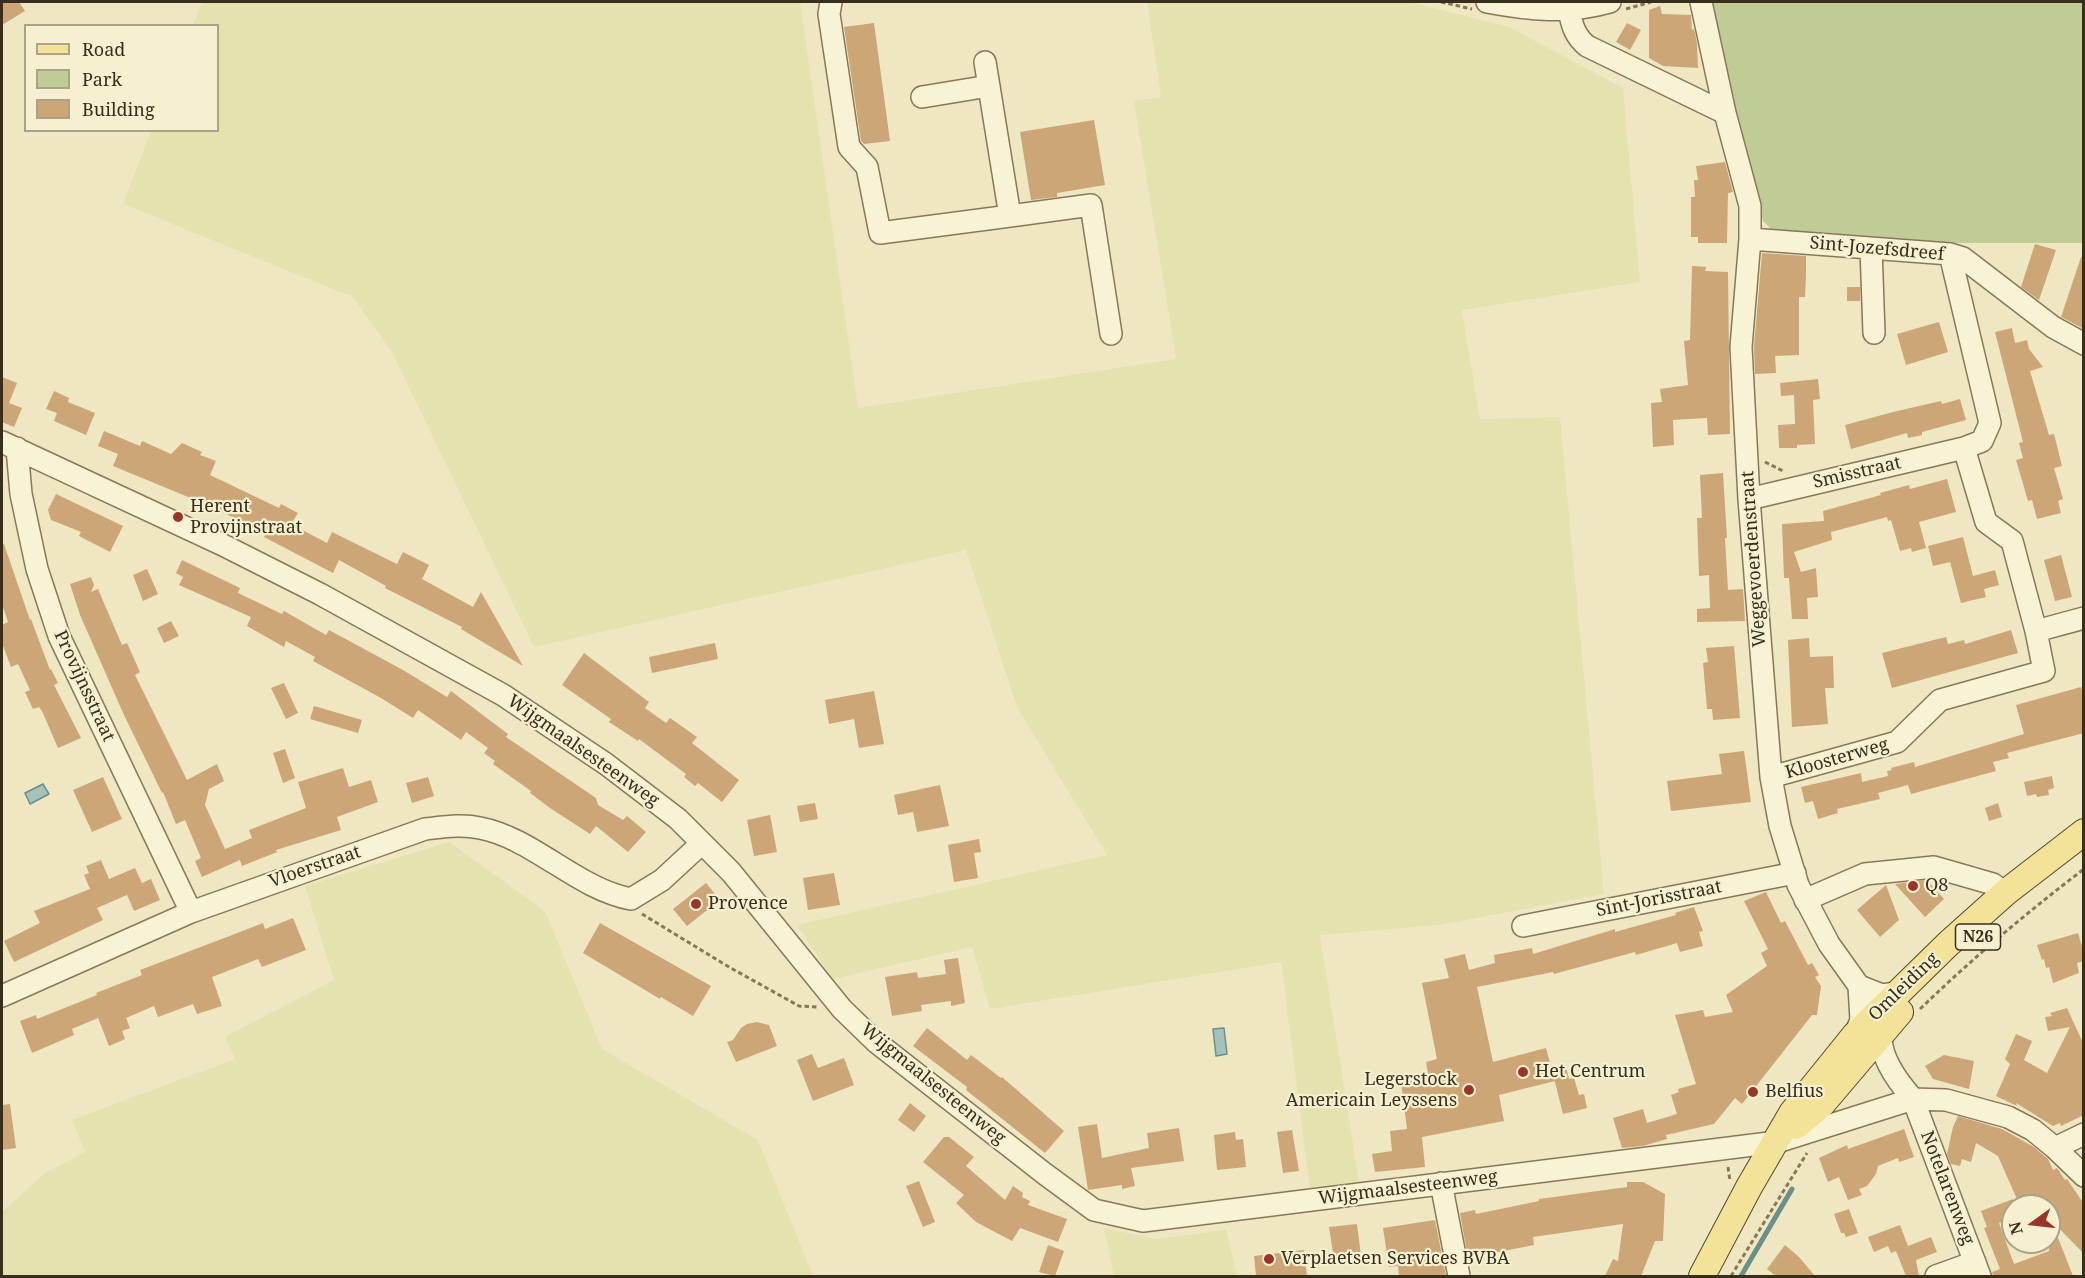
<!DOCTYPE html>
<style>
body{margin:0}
#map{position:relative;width:2085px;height:1278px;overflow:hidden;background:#eee7c2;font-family:"Noto Serif",serif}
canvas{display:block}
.frame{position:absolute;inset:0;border:3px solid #382e1d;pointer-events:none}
.legend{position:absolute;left:24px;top:24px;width:195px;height:108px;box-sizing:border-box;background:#f6f0d1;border:2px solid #aaa289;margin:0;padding:8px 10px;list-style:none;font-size:18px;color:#382e1d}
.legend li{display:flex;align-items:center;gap:12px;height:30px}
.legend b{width:30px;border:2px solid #aaa289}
.north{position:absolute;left:2001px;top:1194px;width:60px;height:60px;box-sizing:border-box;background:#f6f0d1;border:2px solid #aaa289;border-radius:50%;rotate:255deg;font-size:16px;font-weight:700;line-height:24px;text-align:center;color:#382e1d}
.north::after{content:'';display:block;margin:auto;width:21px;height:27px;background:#983628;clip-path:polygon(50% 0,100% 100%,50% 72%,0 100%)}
</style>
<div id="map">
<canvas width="2085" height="1278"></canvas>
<div class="frame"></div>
<ul class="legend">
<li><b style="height:8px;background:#f2e399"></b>Road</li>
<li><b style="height:16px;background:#bfcc95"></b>Park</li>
<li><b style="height:16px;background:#cda677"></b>Building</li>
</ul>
<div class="north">N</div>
</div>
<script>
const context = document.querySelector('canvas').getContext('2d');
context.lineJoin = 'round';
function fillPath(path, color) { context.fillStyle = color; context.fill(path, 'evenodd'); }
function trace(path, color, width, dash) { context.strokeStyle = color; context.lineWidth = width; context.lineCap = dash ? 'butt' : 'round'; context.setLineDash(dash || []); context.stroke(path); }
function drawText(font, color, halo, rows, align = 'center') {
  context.font = font + ' "Noto Serif",serif'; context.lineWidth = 4.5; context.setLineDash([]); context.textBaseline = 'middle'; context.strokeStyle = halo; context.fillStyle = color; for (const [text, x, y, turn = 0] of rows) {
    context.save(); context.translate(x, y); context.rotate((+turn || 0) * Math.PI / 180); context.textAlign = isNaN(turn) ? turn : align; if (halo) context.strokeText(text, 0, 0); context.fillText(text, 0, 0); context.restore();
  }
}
const farmland = new Path2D(`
 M202 2H800L858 408 1176 359 1134 101 1161 97 1147 2H1410L1509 27 1623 88 1640 282 1462 310 1480 419 1560 417 1604 894 1439 925 1320 935 1359 1182 1310 1189 1281 962 990 1009 972 947 833 979 797 925 1107 855 1017 707 966 550 534 647 393 354 353 297 123 204 151 131 218 130V26L193 25Z
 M449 842 545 911 602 1049 758 1140 813 1276H2V1212L45 1173 85 1152 72 1120 235 1059 225 1037 334 980 305 886Z
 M1104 1228 1156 1239 1226 1230 1237 1276H1114Z`);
const green = new Path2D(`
 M1715 2H2083V243H1946L1774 232 1763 221 1709 8Z`);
const water = new Path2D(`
 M43 784 49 794 30 804 25 793Z
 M1224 1028 1227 1054 1216 1056 1213 1029Z`);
const stream = new Path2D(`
 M1741 1276 1792 1189`);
const building = new Path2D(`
 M2 2H19L25 11 2 25Z
 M1660 6 1662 14 1691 15 1692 30 1694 29 1697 43 1698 68 1663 66 1649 58V10Z
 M874 23 890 141 864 144 861 141 844 27Z
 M1627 23 1641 30 1630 50 1616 42Z
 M1094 120 1105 185 1057 193V197L1031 200 1020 132Z
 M1725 162 1733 192 1728 193 1727 243H1698V237H1691V197H1695L1694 180H1698L1696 166Z
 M2035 244 2056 250 2039 300 2021 287Z
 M1762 253 1806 256V276L1805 297H1799V355L1775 356 1776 373 1755 374 1754 347Z
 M2081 257H2084V329L2061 317Z
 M1692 266 1706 267 1705 271 1728 272 1730 434 1708 435 1707 418 1673 420 1674 445 1653 447 1651 403 1662 402 1660 389 1688 385 1684 341 1690 340Z
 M1847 287H1860V301H1847Z
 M1939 322 1948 352 1906 365 1897 334Z
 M2012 328 2015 343 2027 340 2029 349 2043 367 2030 371 2049 435 2054 434 2062 466 2054 468 2063 499 2058 501 2061 513 2037 519 2032 500 2028 501 2016 460 2023 458 2019 443 2023 442 1995 332Z
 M2 377 17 383 9 403 22 408 14 427 2 422Z
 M1818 379 1820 399 1813 400 1815 444 1797 445V448H1779L1778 425 1795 424 1794 395 1781 396 1780 383Z
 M54 391 69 398 68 402 95 413 86 435 54 421 57 413 46 409Z
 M1960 399 1966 420 1922 432V435L1908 438 1907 433 1851 449 1845 425 1893 412 1941 401 1942 404Z
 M104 431 140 446 142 441 171 454 182 443 202 452 200 455 216 461 210 475 279 508 281 504 298 513 291 524 327 543 332 532 397 564 403 552 429 565 422 579 473 607 481 592 523 666 461 629 462 627 385 588 386 586 339 560 333 573 264 537 266 533 205 504 113 466 118 454 98 446Z
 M1723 473 1727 538H1725L1728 590 1743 589 1745 621 1697 622V609L1710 608 1709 575 1699 576 1697 518H1702L1700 475Z
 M1947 479 1956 512 1919 522 1926 548 1912 552 1911 548 1900 551 1891 520 1888 521 1887 517 1831 532 1832 540 1794 552 1801 572 1816 568 1818 597 1807 598 1808 619H1792L1789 578H1784L1782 524 1824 521 1823 511 1881 495 1880 493 1909 485 1910 489Z
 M56 494 123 526 110 552 79 536 81 532 51 520 48 510Z
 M1963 537 1973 576 1995 570 1999 585 1984 589 1986 597 1961 603 1950 562 1933 566 1928 546Z
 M2 544H4L30 620 31 619 50 670 51 669 58 683 54 685 81 738 58 748 42 711 39 707 33 709 25 692 30 690 18 664 11 667 2 643V625L8 622 2 604Z
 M2061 555 2072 597 2055 601 2044 560Z
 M182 560 240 588 238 593 282 614 284 611 326 635 329 630 403 670 447 697 451 691 508 734 506 737 596 798 598 805 623 820 627 816 646 832 628 852 596 826 590 834 550 808 530 793 531 791 493 764 495 761 484 753 488 748 466 732 461 740 418 710 413 718 381 698 313 661 315 657 286 641 284 647 247 626 251 617 179 585 183 577 176 573Z
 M147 569 158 594 143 601 133 575Z
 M91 577 94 585 91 592 98 589 122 645 127 643 140 672 135 675 187 780 217 764 224 781 209 789 205 805 225 849 252 838 249 830 306 808 298 782 343 768 349 787 371 780 378 802 337 817 341 830 276 850 277 852 242 866 240 860 202 877 195 861 201 858 185 820 176 824 163 792 162 793 124 715 80 615 70 584Z
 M171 621 179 636 164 643 157 628Z
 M2011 630 2018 653 1892 688 1882 653 1946 637 1948 644 1964 640 1965 644Z
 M1809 638 1810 657 1833 656 1834 688H1825L1828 724 1792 727 1788 640Z
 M715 643 718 659 652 673 649 657Z
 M1734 646 1740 718 1713 720 1712 709H1707L1703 663 1708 662 1706 648Z
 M584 653 649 702 645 708 666 723 670 718 697 737 692 743 739 780 722 802 698 783 695 786 684 777 686 774 639 739 638 741 609 722 611 719 562 685Z
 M284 683 298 713 286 719 271 688Z
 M2081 687 2084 698V733L2007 753 2009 758 1993 762 1996 771 1911 794 1908 785 1878 793 1880 799 1837 809 1838 813 1818 819 1813 801 1805 803 1801 787 1861 773 1862 782 1888 776 1887 771 1892 770 1891 768 1914 762 1915 767 2024 734 2016 705Z
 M874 691 884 744 859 748 854 719 829 724 825 700Z
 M314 706 362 720 358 733 310 719Z
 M285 749 295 778 283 783 273 753Z
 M1744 751 1751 802 1671 811 1667 781 1722 774 1719 754Z
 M2052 776 2054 788 2048 790 2049 795 2037 797 2036 794 2027 796 2024 782Z
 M103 777 122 819 92 832 73 790Z
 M428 777 434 796 412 803 406 783Z
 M940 785 949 826 917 832 913 812 898 815 894 795Z
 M815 803 818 819 800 822 797 806Z
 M1998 803 2002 817 1989 821 1985 808Z
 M770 815 777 852 754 856 747 820Z
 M979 839 981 852 974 853 978 878 954 882 948 845Z
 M101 860 109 879 135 868 142 883 151 879 160 900 134 911 127 895 97 908 103 920 14 962 4 941 40 923 34 911 90 889 84 875 89 873 86 866Z
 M834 873 840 905 808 910 803 878Z
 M1927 880 1944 899 1925 917 1895 884Z
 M706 883 720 900 687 926 673 909Z
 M1886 885 1899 920 1880 937 1857 910Z
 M1766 892 1781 923 1785 921 1808 965 1812 963 1819 975 1815 977 1821 986 1817 1015H1812L1742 1104 1735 1098 1714 1124 1666 1135 1667 1139 1643 1146 1622 1148 1613 1118 1643 1109 1647 1123 1677 1114 1671 1095 1679 1092 1678 1089 1696 1084 1675 1015 1703 1010 1705 1017 1733 1012 1726 995 1767 966 1761 953 1768 949 1744 901Z
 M1694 907 1703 931 1699 932 1703 946 1680 952 1677 943 1636 955 1635 952 1554 974 1553 972 1477 987 1493 1062 1546 1048 1555 1081 1499 1095 1504 1121 1422 1137 1425 1167 1375 1172 1372 1154 1392 1151 1390 1131 1407 1129 1401 1082 1429 1079 1426 1062 1437 1059 1422 983 1449 978 1444 959 1465 954 1469 970 1495 963 1494 955 1532 948 1533 954 1615 929V932L1676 915 1675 913Z
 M293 918 306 950 262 967 258 959 212 977 222 1006 197 1014 193 1004 158 1017 154 1006 126 1018 130 1028 122 1031 125 1039 109 1046 98 1018 72 1029 74 1035 32 1053 20 1021 36 1015 37 1019 97 995 96 993 142 975 140 970 227 937 263 923 265 929Z
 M600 923 711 986 693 1016 661 997 660 999 583 953Z
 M2078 933 2084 953V961L2077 963 2079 973 2053 983 2049 967 2046 968 2044 959 2042 960 2037 945Z
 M958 958 965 1003 951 1006V1001L921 1005 922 1011 892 1016 885 977 917 972 918 978 946 974 944 960Z
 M2067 1008 2084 1045V1115L2061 1126 2060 1123 2053 1126 2016 1103 2017 1106 1996 1096 2010 1064 2005 1059 2016 1034 2032 1041 2024 1060 2047 1073 2070 1027 2048 1031 2045 1017 2052 1016 2050 1013Z
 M757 1022 769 1025 777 1046 736 1062 727 1042 733 1040 741 1028 747 1024Z
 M927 1028 967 1060 971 1055 1001 1078 1002 1077 1064 1131 1045 1153 966 1090 967 1087 913 1046Z
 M812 1054 818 1068 844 1058 854 1085 813 1101 797 1060Z
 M1944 1055 1974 1061 1969 1089 1933 1079 1925 1066Z
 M1566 1067 1569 1079 1574 1078 1579 1095 1584 1094 1587 1108 1563 1114 1552 1070Z
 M910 1103 926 1116 914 1132 898 1120Z
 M10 1104 16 1148 2 1150V1105Z
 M1958 1116 2002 1129 2034 1147 2048 1159 2053 1170 2057 1168 2065 1180 2067 1179 2084 1204V1254L2051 1220 2073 1276H1993L1992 1272 2000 1269 1984 1228 1987 1227 1981 1211 2013 1199V1217L1999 1223 2014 1264 2049 1251V1206H2020L1998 1156 1976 1143 1971 1162 1962 1159 1960 1166 1951 1164 1947 1154 1953 1127Z
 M1097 1124 1102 1158 1149 1148 1147 1133 1179 1128 1184 1161 1131 1168 1135 1186 1122 1189V1185L1088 1190 1078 1127Z
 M1904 1129 1914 1157 1899 1162 1898 1158 1878 1166 1876 1174 1867 1186 1859 1189 1862 1195 1848 1200 1839 1177 1828 1182 1819 1158 1847 1145 1848 1149Z
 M1292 1130 1299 1171 1283 1173 1277 1132Z
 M1235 1132 1236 1140 1243 1139 1246 1167 1217 1170 1214 1135Z
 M944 1137H949L974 1157 966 1166 1005 1200 1013 1186 1023 1193 1022 1197 1030 1201 1028 1205 1067 1219 1058 1242 1020 1228 1012 1241 976 1222 956 1203 964 1195 923 1162Z
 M919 1181 935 1222 923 1227 906 1186Z
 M1627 1182H1643L1665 1194 1663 1241H1655L1641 1276H1605L1613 1259 1618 1261 1623 1224 1533 1237 1534 1245 1468 1258 1460 1213 1475 1210 1476 1214 1539 1201V1199L1627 1187Z
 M1849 1209 1858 1233 1846 1237 1844 1233H1841L1834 1214Z
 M1435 1220 1446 1276H1399L1398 1266 1389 1267 1383 1228Z
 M1357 1224 1361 1256 1334 1259 1329 1227Z
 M1900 1225 1908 1246 1931 1237 1937 1252 1916 1260 1919 1276H1906L1896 1251 1891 1253 1888 1246 1874 1252 1868 1237Z
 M1048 1245 1064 1251 1055 1276 1039 1272Z
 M1785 1245 1799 1257 1815 1276H1776L1767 1269Z
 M1304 1250 1307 1276H1256L1254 1256Z`);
const path = new Path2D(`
 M1441 2 1472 9
 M1626 9 1651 2
 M1765 462 1783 471
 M642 914 729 967 799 1006 817 1007
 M1920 1009C1972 959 2026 913 2084 869
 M1728 1167 1730 1181
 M1731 1276 1807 1153`);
const minor = new Path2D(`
 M831 2 829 14 849 147 867 167 880 233 1010 216 985 62
 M1487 2C1529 10 1568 14 1610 2
 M1701 2 1725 113
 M1569 10C1572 26 1575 36 1587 46L1725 113 1750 206V239L1741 347 1749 499 1771 777 1780 826 1798 885 1829 944 1859 986 1861 1020 1855 1035
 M922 97 989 86
 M1010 216 1091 205 1111 334
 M1750 239 1950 254 1963 258 2053 327 2084 344
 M1871 248 1874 333
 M2 442 221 544 320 594 503 695 606 764 678 819 731 872 842 1009 876 1042 1045 1174 1094 1210 1143 1221 1777 1142 1913 1099 1946 1100 2008 1117 2033 1130 2055 1148 2084 1176
 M17 448 21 494 37 569 59 636 191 912
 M1964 448 1986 522 2012 541 2036 631
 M1749 499 1964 448 1982 441 1990 423 1950 254
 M1771 777 1897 742 1940 700 2044 671 2036 631 2084 618
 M1805 900 1865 874 1934 867 1993 884 2005 893
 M1523 926 1795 873
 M1859 986 1882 995 1896 993C1892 1005 1885 1018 1882 1030 1877 1054 1898 1082 1913 1099L1980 1276
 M2 996 191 912 425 829C444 827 462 824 480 828 533 838 577 889 631 899L662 880 702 843
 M2055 1148 2084 1134
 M1441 1183 1459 1276
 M1936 1276 1975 1262`);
const major = new Path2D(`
 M1796 1126 1822 1104 1900 1012
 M1702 1276 1749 1187 1792 1113 1855 1035 1948 944 2005 893 2084 832`);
const markers = [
 [178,517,6,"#983628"],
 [1913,886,6,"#983628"],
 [696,904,6,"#983628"],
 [1523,1072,6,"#983628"],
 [1469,1090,6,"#983628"],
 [1753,1092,6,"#983628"],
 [1269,1259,6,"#983628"]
];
const shields = [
 [1978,937,45]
];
const shieldNames = [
 ["N26",1978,937]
];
const streetNames = [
 ["Sint-Jozefsdreef",1877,249,5],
 ["Smisstraat",1857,473,-13],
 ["Weggevoerdenstraat",1754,559,-94],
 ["Provijnsstraat",84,686,65],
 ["Wijgmaalsesteenweg",583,751,35],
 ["Kloosterweg",1837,759,-16],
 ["Vloerstraat",315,867,-19],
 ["Sint-Jorisstraat",1659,899,-11],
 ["Omleiding",1904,987,-44],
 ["Wijgmaalsesteenweg",933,1084,39],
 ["Wijgmaalsesteenweg",1408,1188,-7],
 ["Notelarenweg",1947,1188,69]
];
const poiNames = [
 ["Herent",190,507],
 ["Provijnstraat",190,528],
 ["Q8",1925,886],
 ["Provence",708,904],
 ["Het Centrum",1535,1072],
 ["Legerstock",1457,1080,"right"],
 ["Americain Leyssens",1457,1101,"right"],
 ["Belfius",1765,1092],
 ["Verplaetsen Services BVBA",1281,1259]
];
fillPath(farmland, '#e4e3af');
fillPath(green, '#bfcc95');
fillPath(water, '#a4c1bc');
trace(water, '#6b8f8b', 1.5);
trace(stream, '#6b8f8b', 5);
fillPath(building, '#cda677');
trace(minor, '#887859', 24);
trace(major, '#56462d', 28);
trace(path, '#887859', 3, [4.5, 3]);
trace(minor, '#f9f3d5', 21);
trace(major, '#f2e399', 26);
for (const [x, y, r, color] of markers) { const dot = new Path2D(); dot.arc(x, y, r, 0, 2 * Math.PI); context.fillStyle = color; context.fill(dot); trace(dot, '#f6f0d1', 2); }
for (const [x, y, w] of shields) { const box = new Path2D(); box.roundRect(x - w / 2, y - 13, w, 26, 4.5); context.fillStyle = '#f6f0d1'; context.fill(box); trace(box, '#382e1d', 1.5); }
drawText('bold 16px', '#382e1d', null, shieldNames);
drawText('18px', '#382e1d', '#f6f0d1', streetNames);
drawText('18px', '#382e1d', '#f6f0d1', poiNames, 'left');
</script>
